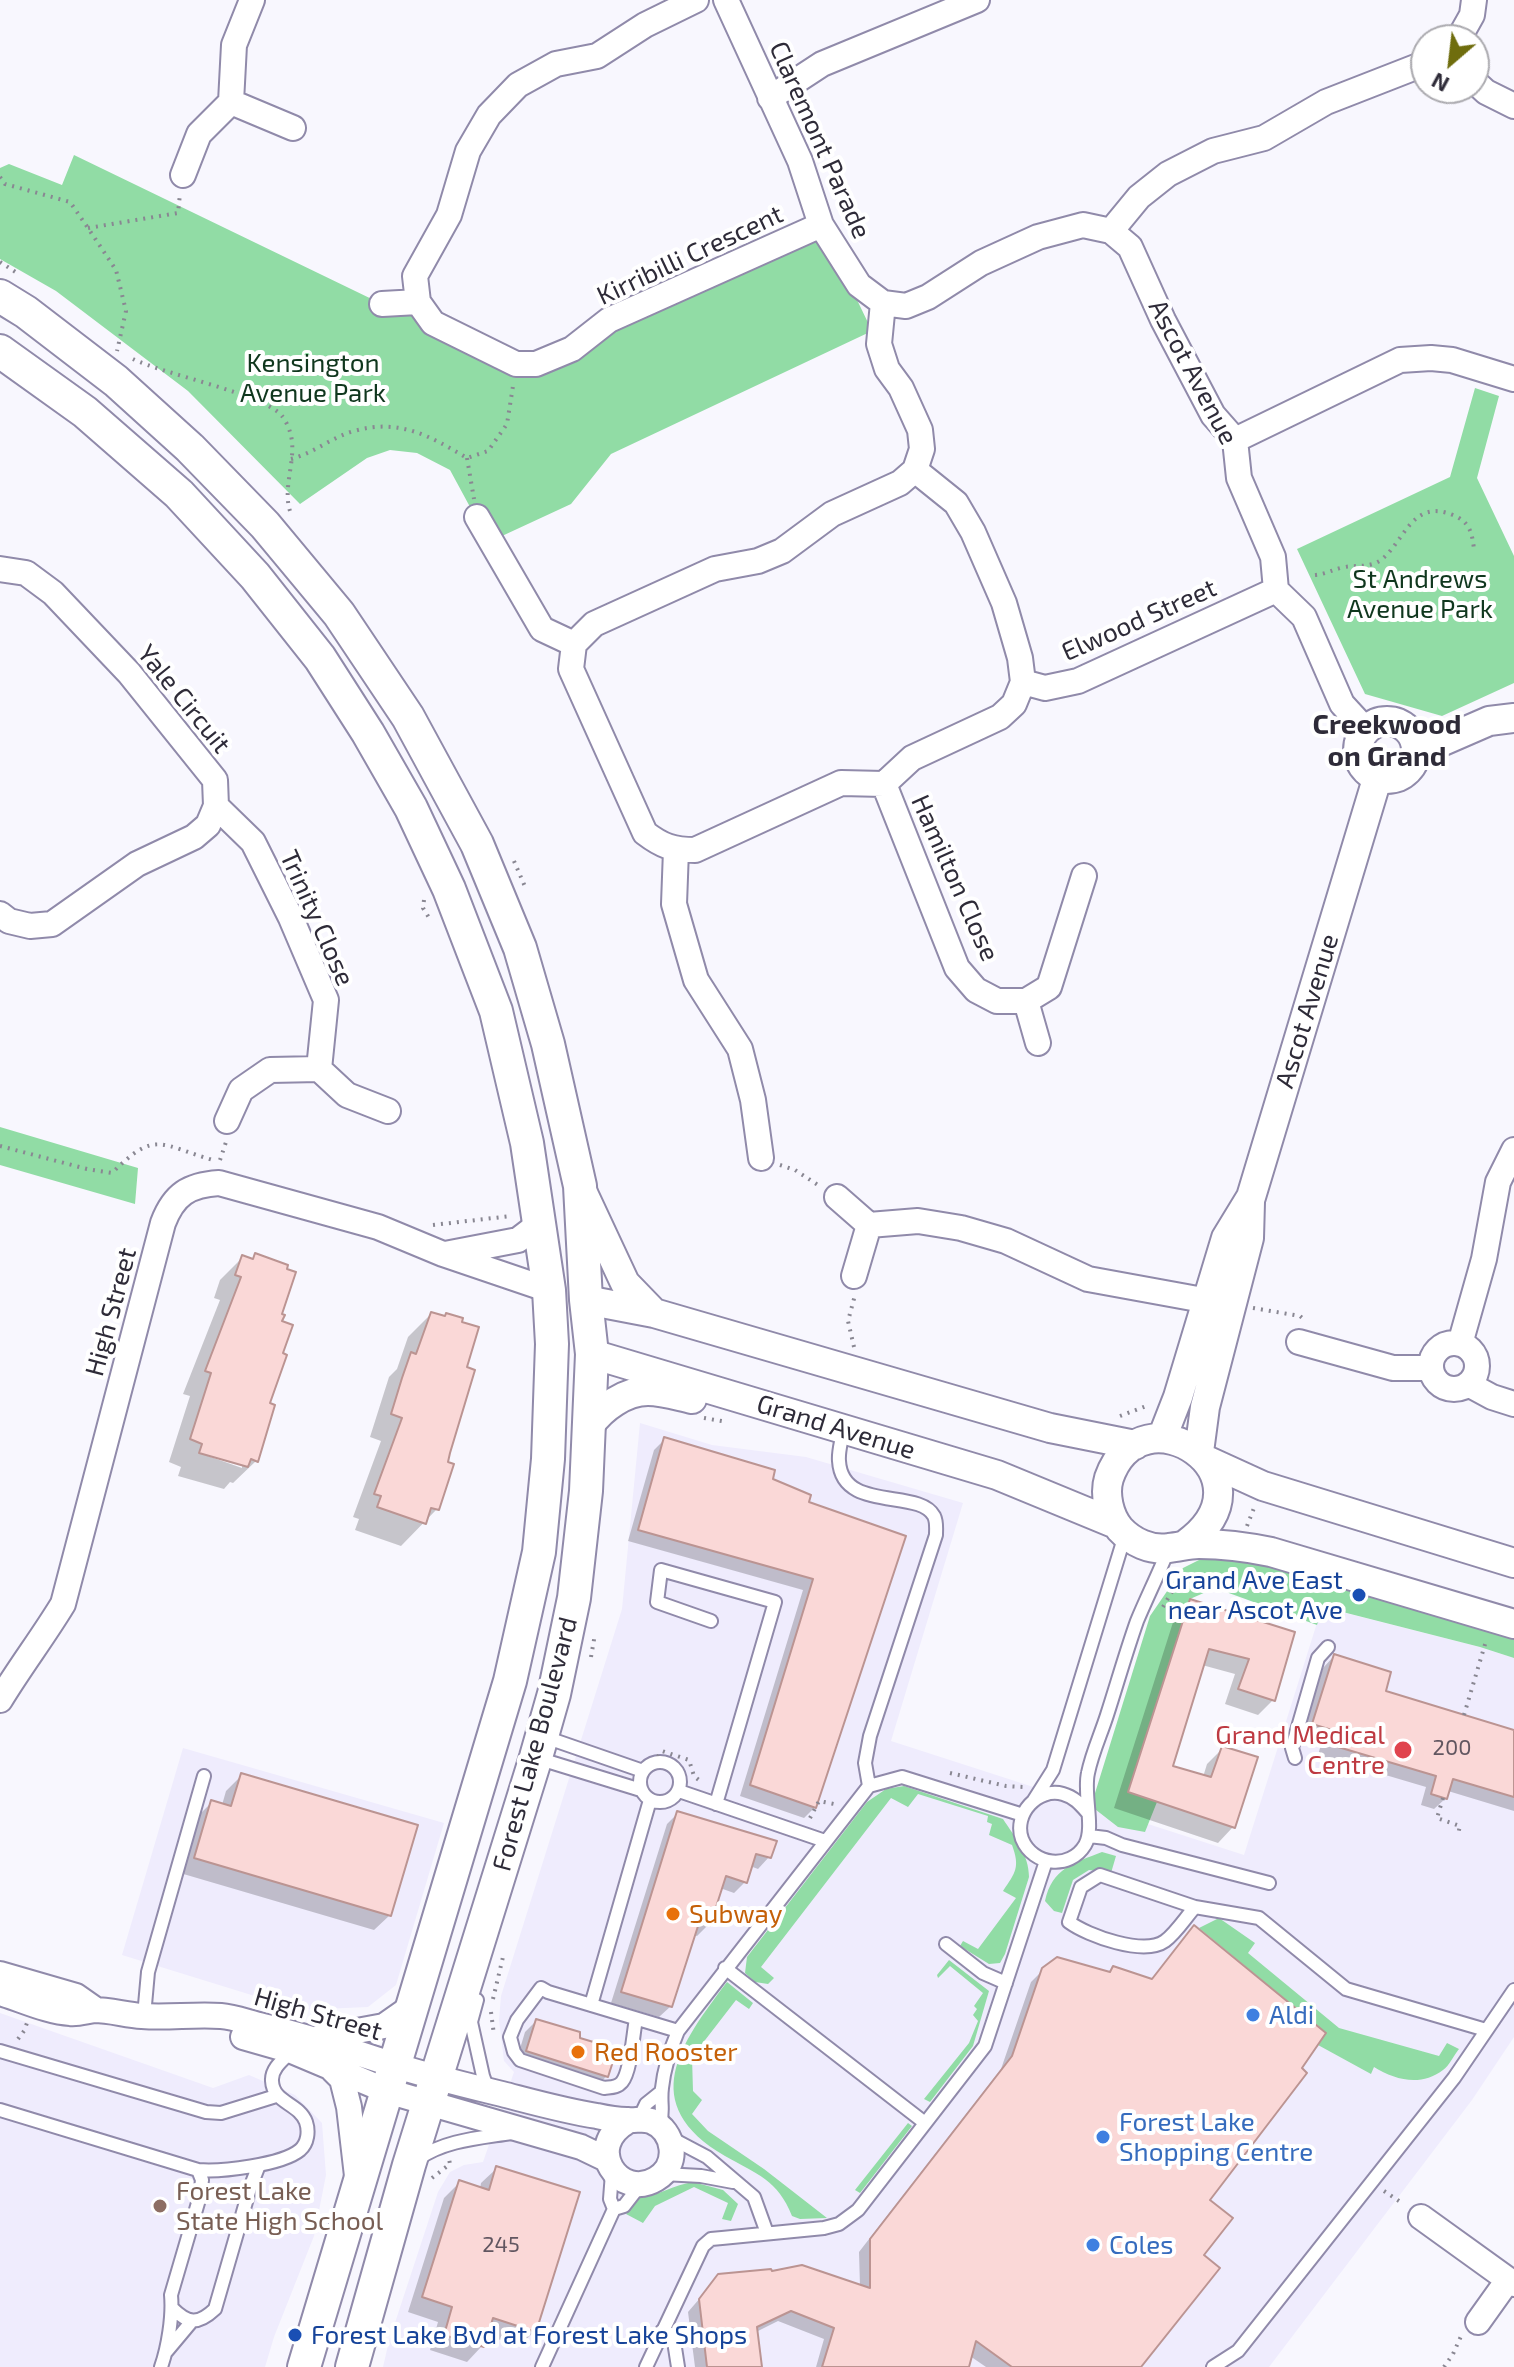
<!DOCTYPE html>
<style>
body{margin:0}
#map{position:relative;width:1514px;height:2367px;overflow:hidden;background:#f8f7fe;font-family:"Exo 2",sans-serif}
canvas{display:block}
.north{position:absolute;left:1410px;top:24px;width:80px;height:80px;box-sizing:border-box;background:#fff;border:2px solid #abaaaf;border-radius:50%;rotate:208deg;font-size:22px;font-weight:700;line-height:32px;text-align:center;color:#2e2b38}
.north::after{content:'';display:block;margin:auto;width:28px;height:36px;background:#6f6d0d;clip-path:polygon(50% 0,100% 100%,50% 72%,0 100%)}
</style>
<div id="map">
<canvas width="1514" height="2367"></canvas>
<div class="north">N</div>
</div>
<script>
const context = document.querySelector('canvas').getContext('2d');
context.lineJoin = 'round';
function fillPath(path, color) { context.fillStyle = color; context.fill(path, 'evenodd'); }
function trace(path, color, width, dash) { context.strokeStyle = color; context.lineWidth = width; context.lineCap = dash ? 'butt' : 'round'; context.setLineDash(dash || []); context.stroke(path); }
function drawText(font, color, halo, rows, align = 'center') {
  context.font = font + ' "Exo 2",sans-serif'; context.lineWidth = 8; context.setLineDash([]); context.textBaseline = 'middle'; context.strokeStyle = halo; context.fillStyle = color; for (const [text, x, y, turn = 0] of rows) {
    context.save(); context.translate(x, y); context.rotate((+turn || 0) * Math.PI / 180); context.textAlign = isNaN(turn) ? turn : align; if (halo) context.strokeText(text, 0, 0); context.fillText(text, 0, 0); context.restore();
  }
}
const built = new Path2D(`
 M640 1423 712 1445 806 1457 963 1503 891 1741 1244 1855 1322 1607 1480 1647 1514 1658V2037L1472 2100 1269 2367H383L389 2341 438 2192 450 2172 464 2165 483 2162 514 2072 504 2061 499 2020 501 1996 622 1609Z
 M183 1748 444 1823 396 1985 368 2007 300 2010 122 1955Z
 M0 2013 213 2088 249 2075 295 2095 322 2123 326 2175 314 2236 274 2337 265 2367H0Z`);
const green = new Path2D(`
 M74 155 382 304 418 302 516 364 821 225 872 331 611 454 571 504 489 542 450 470 417 453 390 450 367 458 300 504 188 391 56 291 0 259V168L9 164 62 185Z
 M1475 388 1499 396 1477 478 1514 556V683L1442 716 1365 694 1297 549 1450 477Z
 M0 1127 138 1168 135 1204 0 1165Z
 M1207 1556 1255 1560 1514 1635V1658L1480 1647 1323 1607 1317 1625 1215 1588 1190 1599 1128 1792 1157 1802 1145 1832 1118 1827 1091 1806 1150 1616 1183 1568Z
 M904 1786 1003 1819C1015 1837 1029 1855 1029 1877L1005 1954 1000 1963 989 1964 960 1946 963 1941 978 1949 1016 1898 1003 1891C1016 1872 1020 1867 1012 1845L989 1835 992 1824 987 1822 988 1816 918 1794 908 1807 891 1798 761 1967 774 1978 768 1984 755 1982 745 1973 747 1957 867 1802 886 1789Z
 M1102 1852 1116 1856 1111 1873 1089 1870 1073 1880 1062 1913 1054 1911 1045 1901C1052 1868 1074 1863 1102 1852Z
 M1219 1918 1255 1943 1248 1953 1339 2028 1439 2056 1447 2043 1459 2049C1454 2055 1449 2066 1443 2070 1421 2087 1395 2080 1374 2067L1371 2074 1318 2045 1326 2033 1199 1928Z
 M949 1960 989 1991 973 2046 930 2102 924 2099 969 2043 978 2021 973 2015 977 2009 974 2006 983 1993 950 1966 938 1978 937 1975Z
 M727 1982 753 2003 749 2009 736 2000 692 2057 693 2091 702 2100 692 2114 708 2131 764 2169 827 2218 800 2219 792 2216C778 2180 757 2174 725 2156 636 2104 680 2044 727 1982Z
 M908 2123 912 2126 860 2193 855 2190Z
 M693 2182 723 2190 738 2204 731 2221 722 2219 728 2203 694 2187 655 2206 643 2223 626 2214 640 2198C659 2195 674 2185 693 2182Z`);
const shadow = new Path2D(`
 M256 1256 279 1315 268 1404 256 1461 233 1483 230 1482 224 1489 178 1476 181 1467 169 1462 190 1396 183 1394 220 1300 214 1298 220 1280 243 1257 251 1260ZM210 1452 242 1463V1468L208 1456Z
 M431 1314 464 1368 437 1509 401 1546 355 1530 359 1519 353 1517 381 1441 370 1437 389 1377 397 1369 408 1337Z
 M665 1439 771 1480 807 1504 903 1537 815 1807 804 1818 740 1796 803 1590 628 1541 654 1450Z
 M1190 1601 1293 1634 1273 1700 1258 1715 1225 1704 1235 1674 1202 1665 1171 1767 1203 1777 1207 1764 1222 1749 1255 1758 1233 1827 1218 1843 1114 1808 1175 1616Z
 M1334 1656 1383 1693 1514 1732V1811L1448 1791 1446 1798 1434 1809 1421 1805 1426 1787 1318 1755 1322 1741 1303 1735 1323 1668Z
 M241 1776 390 1915 374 1930 180 1873 197 1817 212 1802 222 1805 226 1791Z
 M678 1813 769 1857 758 1869 750 1866 745 1882 734 1893 720 1888 708 1925 697 1936 693 1935 671 2006 659 2017 611 2003 667 1824Z
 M1194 1927 1207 2201 1202 2255 1138 2367H986L970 2356 967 2367H816L824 2339 778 2321 756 2332 760 2367H695L688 2312 719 2276 860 2287 859 2252 1001 2069 1031 1982 1043 1970 1108 1974 1151 1980Z
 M536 2021 578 2040 607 2076 595 2087 516 2062 525 2032Z
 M497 2168 535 2331 519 2346 485 2335 482 2346 467 2362 430 2350 438 2322 408 2312 444 2198 459 2183 480 2189 481 2183Z`);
const building = new Path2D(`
 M255 1253 288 1265 287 1269 296 1272 282 1314 285 1315 282 1321 293 1325 283 1353 287 1355 270 1403 275 1405 258 1462 251 1459 248 1467 199 1453 202 1444 190 1439 211 1373 205 1371 241 1277 235 1275 242 1255 253 1259Z
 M431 1312 445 1316 446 1313 463 1318 462 1322 479 1327 467 1367 475 1370 450 1453 448 1462 454 1464 439 1510 431 1508 426 1524 377 1507 381 1496 374 1494 402 1418 391 1414 402 1378 411 1352 416 1354Z
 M664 1437 775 1470 773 1479 811 1495 809 1502 906 1536 816 1808 750 1785 813 1579 638 1530Z
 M1190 1599 1295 1632 1275 1701 1238 1689 1249 1659 1209 1649 1173 1766 1211 1777 1222 1746 1258 1757 1235 1828 1128 1792Z
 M1334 1654 1391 1672 1386 1691 1514 1730V1797L1453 1779 1447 1799 1431 1794 1436 1776 1328 1744 1332 1730 1312 1724Z
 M241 1773 418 1825 391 1916 194 1858 211 1800 231 1806Z
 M677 1811 777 1841 771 1858 756 1854 747 1883 726 1876 710 1926 699 1923 672 2007 621 1992Z
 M1194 1925 1326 2033 1302 2068 1307 2073 1210 2200 1233 2218 1204 2255 1220 2268 1141 2367H1012L976 2341 969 2367H822L834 2328 791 2311 757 2327 762 2367H707L699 2299 718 2274 771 2269 772 2271 802 2265 870 2288V2239L1012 2056 1042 1968 1057 1957 1110 1972 1113 1966 1152 1979Z
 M536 2019 580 2032V2038L617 2049 608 2077 526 2051Z
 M496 2166 580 2192 536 2332 493 2318 484 2347 444 2335 452 2307 422 2297 459 2180 489 2190Z`);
const path = new Path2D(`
 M0 177 5 184 70 202 88 228 116 270 126 311 117 351
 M88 228 178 213 180 194
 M0 262 17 273
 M133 359C166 375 264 394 282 416 285 419 289 428 290 432 298 457 282 486 290 511
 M467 458 474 499
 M291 459C314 453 332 437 354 431 399 418 430 436 467 458L488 451 507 424 513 386
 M1315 575C1326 574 1334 569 1345 567 1357 565 1369 568 1381 560 1405 541 1412 498 1453 515 1470 522 1472 533 1474 549
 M514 861 526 889
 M424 900 423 908 431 921
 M0 1146 87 1169 112 1173C156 1129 160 1145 213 1160
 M220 1160 226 1142
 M780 1165 795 1170 818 1185
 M433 1225 511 1216
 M1253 1308 1300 1316 1306 1321
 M854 1347 848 1321 855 1295
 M1120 1416 1149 1405
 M704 1418 727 1422
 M1247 1526 1254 1508
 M1163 1607 1177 1583 1191 1570
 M591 1657 595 1634
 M1464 1715 1486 1641
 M651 1760 656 1759 662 1751 689 1760 694 1776 700 1781
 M950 1773 1006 1786 1023 1787
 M1443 1798 1437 1818 1460 1826 1458 1834
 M810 1818 819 1801 834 1804
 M493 1999 503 1957
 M491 2012 494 2035
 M18 2039 24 2031 27 2023
 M432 2178 450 2164 449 2159
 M1384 2191 1402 2203
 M1444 2367 1453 2354 1462 2334`);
const service = new Path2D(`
 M843 1430C842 1440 838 1451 839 1461 842 1513 919 1488 934 1516 937 1522 936 1528 936 1535L870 1736 865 1763 869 1786
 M711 1621 657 1602 661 1570 775 1602 716 1804
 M542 1736 643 1771
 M537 1758 641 1790
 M1295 1758 1292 1748 1318 1658 1328 1647
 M640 1782a20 20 0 1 1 40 0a20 20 0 1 1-40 0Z
 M679 1791 825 1841
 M1034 1800 1053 1770 1125 1535
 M1087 1812C1080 1804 1074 1797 1063 1794 1038 1787 1013 1814 1022 1839 1033 1866 1070 1870 1085 1845 1095 1828 1083 1794 1088 1773 1092 1753 1101 1734 1107 1715 1117 1684 1126 1652 1137 1621 1147 1597 1159 1573 1169 1548
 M1089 1836 1106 1838 1122 1845 1269 1883
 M1195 1907C1186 1917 1176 1933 1165 1941 1144 1956 1088 1936 1069 1922L1081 1887 1100 1875 1195 1907 1259 1918 1346 1989 1486 2030
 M946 1944 983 1973 1006 1983
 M725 1968 925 2123
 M477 2000 471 2022 483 2076 488 2090
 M591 2005 650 1800
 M144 2016 148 1972 204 1776
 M636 2019C633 2034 631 2071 622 2082 617 2088 610 2087 604 2088L520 2060 514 2052 510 2037 517 2020 541 1988 548 1992 678 2031
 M0 2051 206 2112 221 2113 276 2096
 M0 2110 198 2170C221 2172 282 2165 300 2150 308 2143 309 2131 306 2122 299 2103 273 2103 272 2081 271 2068 284 2059 292 2051
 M639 2119 646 2104 661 2092
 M660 2126C664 2109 660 2103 662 2088 664 2068 670 2050 678 2031L869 1786 902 1777 1023 1815
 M671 2138 707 2157 754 2197 767 2233
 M418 2159C445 2140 480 2138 511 2133
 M612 2173 610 2199 614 2209
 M663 2174 701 2176 733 2182
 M172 2308C188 2324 198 2325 215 2309L250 2188 259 2165
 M662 2331 673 2335 678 2367
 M166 2352 192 2321
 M161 2367C168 2347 173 2316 171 2295L200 2196 202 2180 198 2170
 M542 2367 614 2209 624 2206 641 2184
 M646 2367 703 2246 711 2239 722 2238 824 2228 839 2224 858 2210 985 2046 1046 1861
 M1213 2367 1238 2351 1454 2078 1514 1990`);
const minor = new Path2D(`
 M726 0 800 161 821 225 859 285 883 303 906 306 928 297 981 263 1038 237 1083 225 1111 231 1139 197 1168 174 1213 151 1264 138 1326 102 1426 63
 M1458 40 1472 15 1474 0
 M1474 81 1486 92 1514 106
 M770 98 822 64 977 0
 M231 102 293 128
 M183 175 199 134 231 102 234 45 252 0
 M1111 231 1130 247 1163 320 1213 415 1235 440 1239 478 1273 557 1276 590 1304 617 1342 704 1365 729
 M418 302 415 276 449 215 468 151 489 115 518 85 556 64 597 56 645 25 696 0
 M883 303 879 344 887 369 901 388 920 430 922 449 915 470 900 483 832 514 782 551 758 561 715 569 594 624 574 644 571 669 645 833C662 846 673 850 695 850L841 783 884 784 912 758 1000 717 1014 704 1023 682 1020 658 1004 603 973 532 956 503 915 470
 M382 304 418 302 433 323 516 364H536L572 349 609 320 821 225
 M1235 440 1400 360 1431 358 1452 360 1514 379
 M477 517 542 629 574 644
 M0 569 26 573 53 593 129 673 215 780 216 806 208 825 194 837 137 864 52 924 30 926 9 921 0 914
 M1023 682 1045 688 1078 681 1276 590
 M884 784 957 968 976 990 997 1001H1026L1049 987 1084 876
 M216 806 253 842 291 918 326 1000 319 1069
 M676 850 674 904 696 980 740 1049 753 1100 761 1158
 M1026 1001 1038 1043
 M227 1121 241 1090 270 1070 319 1069 347 1095 388 1111
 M837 1197 869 1225 854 1276
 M869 1225 918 1221 961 1228 1006 1241 1088 1279 1225 1304
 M445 1254 518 1240 539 1224
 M1299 1342 1393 1368H1431
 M1431 1366a23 23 0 1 1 46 0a23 23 0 1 1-46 0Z
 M1460 1344 1484 1259 1498 1182 1514 1150
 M1468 1384 1492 1397 1514 1404
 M0 1700C20 1667 43 1637 63 1604L163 1223C174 1194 189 1185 219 1183L378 1227 443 1254 549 1290
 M0 1974 76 1996 96 2010
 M0 1993C21 1999 48 2012 70 2013 78 2014 86 2011 94 2010 110 2010 126 2015 142 2016 168 2018 195 2014 221 2016 235 2017 249 2023 263 2026 307 2036 348 2050 391 2064 427 2076 465 2085 502 2094 533 2102 565 2111 597 2116 606 2118 617 2120 627 2120 636 2121 642 2118 651 2121 675 2131 680 2165 656 2179 620 2201 582 2147 628 2121
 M243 2037 292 2051 387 2091 581 2147 608 2160
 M319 2038 384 2026 414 2005
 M333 2070 342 2079 349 2107 357 2176
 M1421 2217 1514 2284
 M1478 2322 1508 2280`);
const tertiary = new Path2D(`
 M1358 750a29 29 0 1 1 58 0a29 29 0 1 1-58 0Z
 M1417 744 1443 741 1489 721 1514 718
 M582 1191 625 1283 654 1313
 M586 1300 654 1313 1050 1428 1135 1445
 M592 1354 997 1475 1116 1524
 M590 1425C602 1408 625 1391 648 1391 662 1391 678 1396 692 1399
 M1162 1438 1178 1397 1226 1238 1251 1197 1377 779
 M1199 1452 1205 1407 1249 1238 1250 1202
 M1206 1460 1263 1486 1514 1563
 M1186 1544C1280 1476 1141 1385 1109 1478 1104 1494 1109 1516 1120 1529 1132 1542 1151 1551 1169 1548 1180 1547 1188 1544 1199 1544 1224 1544 1247 1547 1271 1552L1514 1624`);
const secondary = new Path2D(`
 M0 296 26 312 116 381 190 448 265 525 339 614 408 717 477 844 520 948 548 1044 580 1186 586 1300 592 1354 586 1491 574 1598 554 1694 536 1757 409 2165 352 2367
 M0 351 85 412 179 494 255 576 320 658 368 733 411 808 449 889 496 1011 527 1143 549 1290 552 1344 548 1459 539 1552 510 1681 304 2367`);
const markers = [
 [1359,1595,8,"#1a4fb4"],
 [1403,1750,10,"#e0444e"],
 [673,1914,8,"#e8710a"],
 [1253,2015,8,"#3f7fe0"],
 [578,2052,8,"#e8710a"],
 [1103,2137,8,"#3f7fe0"],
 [160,2206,8,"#8d6e63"],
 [1093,2245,8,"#3f7fe0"],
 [295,2335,8,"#1a4fb4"]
];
const numberNames = [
 ["200",1452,1748],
 ["245",501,2245]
];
const streetNames = [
 ["Claremont Parade",820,140,66],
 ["Kirribilli Crescent",690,255,-25],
 ["Ascot Avenue",1193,372,62],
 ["Elwood Street",1139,620,-24],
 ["Yale Circuit",184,699,51],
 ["Hamilton Close",955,878,66],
 ["Trinity Close",317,918,66],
 ["Ascot Avenue",1307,1011,-73],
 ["High Street",111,1312,-75],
 ["Grand Avenue",836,1427,17],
 ["Forest Lake Boulevard",535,1744,-75],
 ["High Street",318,2014,16]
];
const parkNames = [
 ["Kensington",313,363],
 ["Avenue Park",313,393],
 ["St Andrews",1420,579],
 ["Avenue Park",1420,609]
];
const transitNames = [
 ["Grand Ave East",1343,1580],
 ["near Ascot Ave",1343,1610],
 ["Forest Lake Bvd at Forest Lake Shops",311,2335,"left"]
];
const healthNames = [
 ["Grand Medical",1385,1735],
 ["Centre",1385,1765]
];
const foodNames = [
 ["Subway",689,1914],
 ["Red Rooster",594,2052]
];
const shopNames = [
 ["Aldi",1269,2015],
 ["Forest Lake",1119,2122],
 ["Shopping Centre",1119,2152],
 ["Coles",1109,2245]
];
const educationNames = [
 ["Forest Lake",176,2191],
 ["State High School",176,2221]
];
const neighbourhoodNames = [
 ["Creekwood",1387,725],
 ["on Grand",1387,757]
];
fillPath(built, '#efecfd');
fillPath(green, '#91dca5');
fillPath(shadow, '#0003');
fillPath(building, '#fad8d7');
trace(building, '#bb9492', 2);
trace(service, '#908aaa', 16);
trace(minor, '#908aaa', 28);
trace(tertiary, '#908aaa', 32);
trace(secondary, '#908aaa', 36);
trace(path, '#898792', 4, [2, 6]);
trace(service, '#fff', 12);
trace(minor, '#fff', 24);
trace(tertiary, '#fff', 28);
trace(secondary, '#fff', 32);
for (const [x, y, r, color] of markers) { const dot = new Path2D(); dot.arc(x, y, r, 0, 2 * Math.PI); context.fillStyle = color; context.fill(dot); trace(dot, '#fff', 3); }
drawText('22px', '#615660', null, numberNames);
drawText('26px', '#2e2b38', '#fff', streetNames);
drawText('26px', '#10371e', '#fff', parkNames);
drawText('26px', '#164399', '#fff', transitNames, 'right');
drawText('26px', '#be3a42', '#fff', healthNames, 'right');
drawText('26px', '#c56008', '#fff', foodNames, 'left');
drawText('26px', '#366cbe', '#fff', shopNames, 'left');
drawText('26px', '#785e54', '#fff', educationNames, 'left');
drawText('bold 28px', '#2e2b38', '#fff', neighbourhoodNames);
</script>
